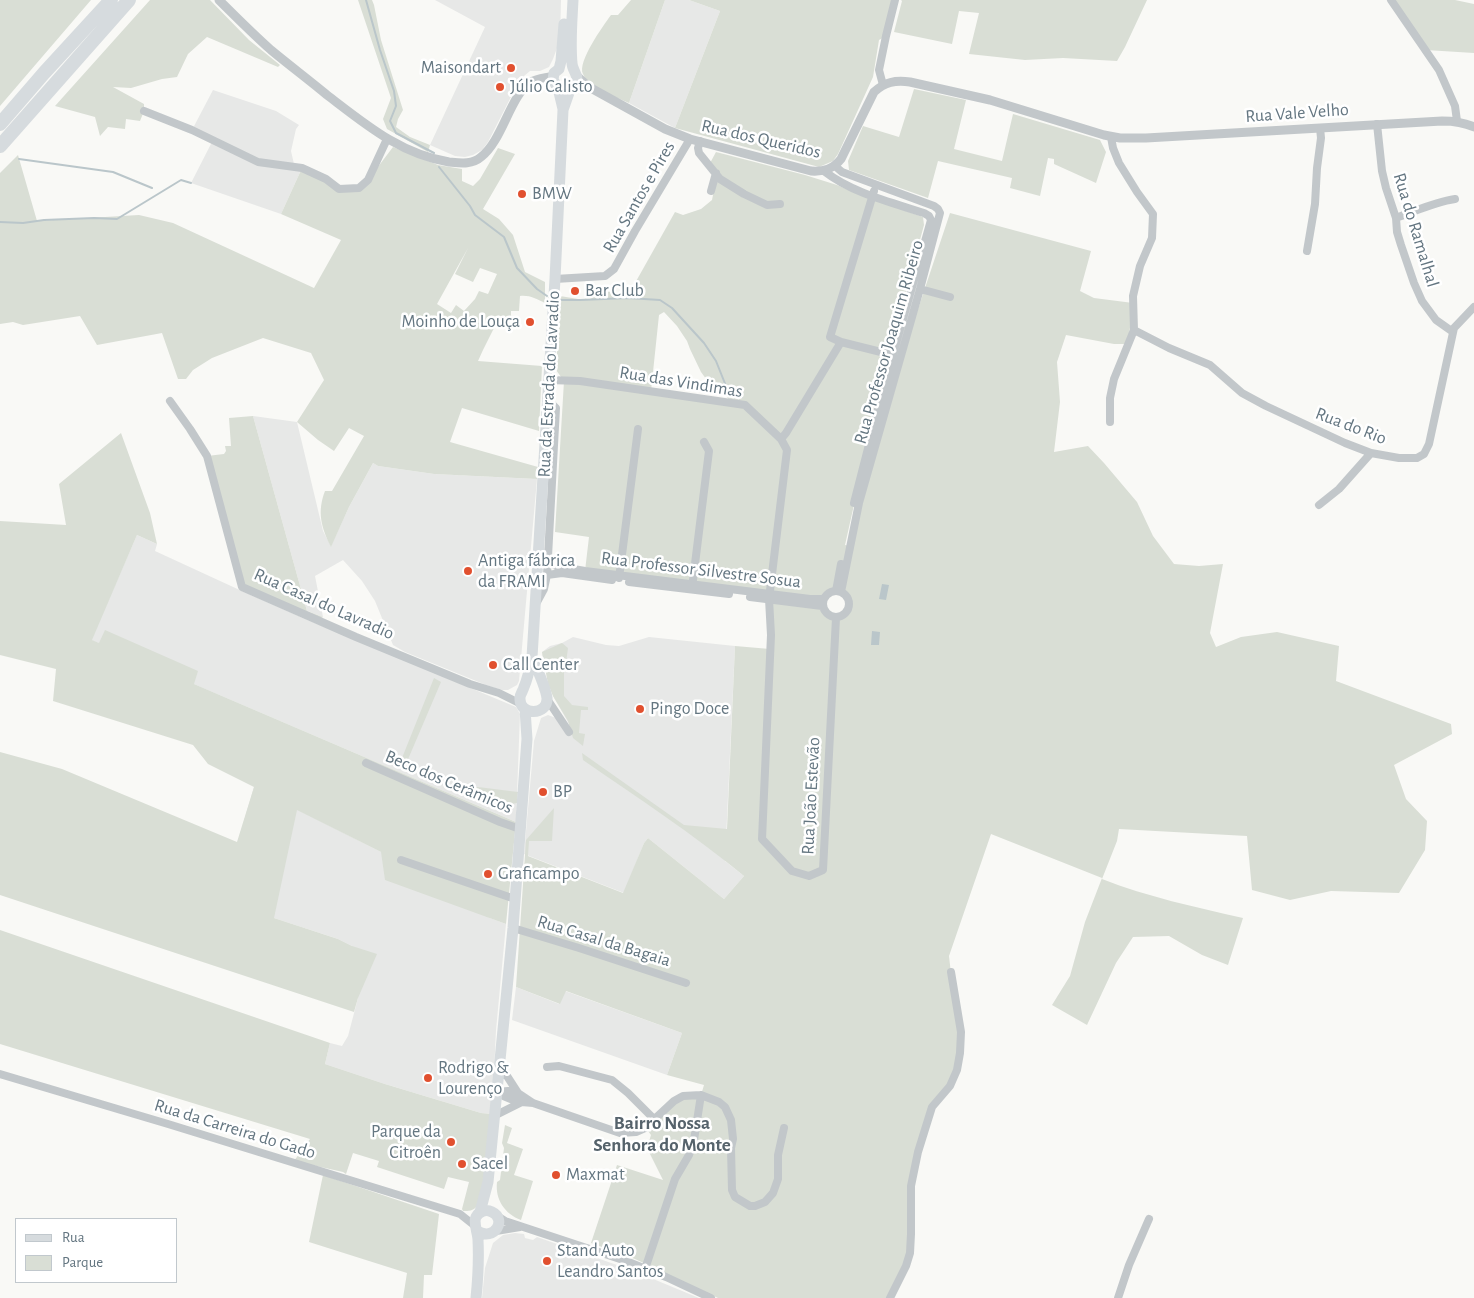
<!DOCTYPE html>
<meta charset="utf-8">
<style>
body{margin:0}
#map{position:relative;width:1474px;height:1298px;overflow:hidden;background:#f9f9f6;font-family:"Alegreya Sans",sans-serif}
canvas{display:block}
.legend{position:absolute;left:15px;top:1218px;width:162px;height:65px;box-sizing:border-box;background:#fff;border:1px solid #c1c8cd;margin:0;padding:6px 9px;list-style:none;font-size:15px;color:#647681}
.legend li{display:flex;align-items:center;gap:10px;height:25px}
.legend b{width:25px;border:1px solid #c1c8cd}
</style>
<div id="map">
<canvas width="1474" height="1298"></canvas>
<ul class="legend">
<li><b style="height:6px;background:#d6dbde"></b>Rua</li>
<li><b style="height:14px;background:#d9ded5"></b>Parque</li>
</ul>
</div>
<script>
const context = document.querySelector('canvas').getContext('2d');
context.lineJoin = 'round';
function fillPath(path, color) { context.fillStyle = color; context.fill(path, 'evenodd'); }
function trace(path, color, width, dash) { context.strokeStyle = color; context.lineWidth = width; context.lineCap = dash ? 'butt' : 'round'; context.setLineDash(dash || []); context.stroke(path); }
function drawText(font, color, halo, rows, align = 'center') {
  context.font = font + ' "Alegreya Sans",sans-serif'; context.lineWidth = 5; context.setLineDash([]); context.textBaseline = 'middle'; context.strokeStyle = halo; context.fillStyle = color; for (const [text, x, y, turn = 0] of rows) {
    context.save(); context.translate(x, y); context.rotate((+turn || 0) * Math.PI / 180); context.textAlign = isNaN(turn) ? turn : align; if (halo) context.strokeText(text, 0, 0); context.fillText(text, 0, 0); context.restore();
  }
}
const built = new Path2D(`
 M435 0H561L560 40 553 59 549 67 540 71H530L524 76 515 89 488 142 482 150 473 155 465 157 455 156 430 145 485 27Z
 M665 0H689L720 11 675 128 629 103Z
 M213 90 276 111 299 125 296 129 291 151 294 164 302 168 281 214 191 183 213 140 192 130Z
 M253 416 297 422 323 531 331 546 349 507 373 463 378 466 434 474 537 479 519 681 517 685 508 690H502L486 685 405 652 393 645 375 601 362 581 343 560 315 576 323 617 307 611Z
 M137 535 157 544 155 551 244 592 310 621 516 707 520 714 516 822 91 640Z
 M573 637 606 645 619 646 649 637 735 646 725 861 744 876 724 899 648 838 644 843 624 893 524 854 534 741 541 718 548 715 556 718 571 735 569 724 553 696 543 661 542 652 550 646 562 643Z
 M254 787 381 852 490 918 506 924 496 1030 492 1114 481 1113 385 1084 325 1064 330 1043 342 1046 348 1036 358 998 352 946 338 939 225 902 229 871Z
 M516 987 559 1004 565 991 682 1033 667 1075 512 1020Z
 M515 1233 524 1234 525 1238 533 1240 537 1237 634 1271 699 1298H482L485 1268 493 1243 503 1235Z`);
const green = new Path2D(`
 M0 0H91L0 106Z
 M150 0H210L249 40 280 65 278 67 207 37 188 54 177 77 162 79 131 88 113 87 144 104V111L140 121 126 119 125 129 108 127 100 136 95 117 55 106Z
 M358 0H372L374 5 381 40 403 110 398 119 396 127 410 137 430 145 428 152 387 129 383 119 391 98Z
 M631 0H665L629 103C615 96 590 90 583 74 577 62 603 26 611 15H618Z
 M689 0H895L886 36 879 40 873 77 838 154 833 161 819 167 675 128 720 11Z
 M901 0H1147L1125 47 1117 61 1063 58 1025 60 969 54 979 13 959 11 952 44 894 32 902 1Z
 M1391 0H1455L1474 4V53L1426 50Z
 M914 89 966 100 954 149 1002 161 1013 114 1100 140 1106 152 1096 183 1054 164V159L1048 158 1040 196 1010 188 1012 178 938 161 928 198 849 170 848 161 863 126 899 137Z
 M393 147 438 165 462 169V181L473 186 480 179 498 148 515 154 483 209 499 219 513 235 525 272 545 282V303C536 299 530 295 520 296L519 311H511V321H508L507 327 497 322 483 350 478 361 542 366 539 431 462 408 450 442 538 467 537 479 434 474 378 466 373 463 349 507 331 547C321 527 317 512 325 491H332L364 436 349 428 334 451 318 440 297 422 324 380 311 353 263 338 212 358 193 370 186 379H178L162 333 97 345 80 316 23 325 13 322 0 324V173L18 155 37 221 139 215 173 223 314 288 341 240 281 214 302 168 339 189 359 188 368 180ZM468 248 455 274 473 282 480 268 497 274 488 294 479 291 475 299 464 311 456 305 451 313 437 304Z
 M716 152 805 175 837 185 863 196 923 217 924 225 893 339 891 364 860 478 845 545 850 546 895 378 950 213 1091 251 1080 291 1094 298 1133 303 1128 344H1114L1066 335 1057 362 1060 402 1054 452 1088 446 1104 463 1137 502 1153 536 1174 564 1199 566 1223 564 1210 633 1216 647 1241 637 1277 632 1339 646 1336 681 1451 724 1452 734 1394 765 1406 799 1427 821 1425 850 1399 893 1331 891 1290 900 1252 890 1247 836 1119 829 1117 841 1102 879C1148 897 1195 907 1243 918L1228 965 1202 955 1169 936 1133 937 1116 963 1087 1025 1052 1005 1070 976 1085 922 1102 878 991 834 949 956 960 1053 950 1086 932 1107 911 1186 910 1253 890 1298H718L635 1259 591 1243 617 1165 663 1180 647 1148 651 1135 648 1131 650 1130 649 1128 674 1101 701 1095 704 1085 667 1075 682 1033 566 991 560 1004 516 987 526 840 554 808 552 841H529L528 856 623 893 644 843 648 838 724 899 744 876C693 834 638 798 583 760L582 753 684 825 727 829 735 646 770 649 769 599 822 606C831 630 858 611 847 597 844 594 840 591 836 591 830 591 826 595 823 599L585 571 589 537 555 532 564 381 556 370 560 296 584 300C596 287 614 294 630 292L675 212 683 215 701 209 712 200 715 185 720 179 709 165ZM664 312 677 326 687 341 690 349 701 372 709 383 701 390 726 395 730 402 651 391 659 315Z
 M253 416 307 611 323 617 318 620 242 587 207 456 224 454 226 451 225 446H231L229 418Z
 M121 433 150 513 157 544 137 535 92 640 99 643 105 630 198 671 194 684 516 822 506 924 385 880 381 852 297 810 274 918 338 939 352 946 377 954 358 998 354 1012 0 895V752L62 769 237 842 254 787 208 764 193 745 53 701 56 669 0 655V521L66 525 59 484Z
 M562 643 568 648 566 663 564 664V696L572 705 588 707V710H581L579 733 585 734 583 746 573 738 568 721 553 696 548 684 542 652Z
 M434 678 441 682 406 764 400 763Z
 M470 786 518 792 517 803 498 806 467 793Z
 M0 930 330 1043 325 1064 385 1084 481 1113 492 1114 487 1168 477 1206C473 1211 469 1211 463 1211L462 1209 469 1182 448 1177 444 1189 377 1167 379 1161 353 1153 346 1174 343 1172 294 1161 310 1139 0 1044Z
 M505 1125 512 1128 507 1143 523 1149 514 1175 533 1181 521 1220C505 1214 495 1200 497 1182L500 1180 504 1148 502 1143Z
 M323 1175 439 1214 432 1275H424L423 1298H403L407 1273 309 1242Z`);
const water = new Path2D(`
 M882 584 889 585 886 600 879 599Z
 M872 631 880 632 879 645H871Z`);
const stream = new Path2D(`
 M366 0 380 50 394 91 396 106 390 121 396 133 434 153
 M19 159 113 172 152 188
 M439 167 470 206 475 215 504 237 517 268 537 289 547 296
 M0 222 23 223 44 220 94 218 117 219 181 180 191 183
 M561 300H580L628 298 660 300 672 308 704 343 716 361 726 386 742 397`);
const minor = new Path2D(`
 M1391 0 1439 70 1455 106 1457 121
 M883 85 879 70 886 36 895 0
 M144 111 192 130 258 162 302 168 326 179 339 189 359 188 368 180 387 139
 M1377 124 1382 171 1386 188 1396 218 1397 232 1401 245 1414 283 1422 301 1436 320 1453 332
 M700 141 698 148 699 153 720 179 744 194 767 205 780 204
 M835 166 842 172 934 206 938 209 940 213 920 289 859 503 841 592
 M824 171C852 193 890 202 924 213L929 216 931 220 883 390 854 503
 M711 191 716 173
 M874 191 830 337 841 342 893 355
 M1396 218C1416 211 1434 202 1455 199
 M1307 251 1315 204 1317 168 1321 138 1320 128
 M555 279 605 276 614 269 635 231 690 139
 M920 289 950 297
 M1134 330 1169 348 1210 365 1242 393 1266 406 1345 443 1371 453 1399 458H1417L1424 454 1429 444 1454 328 1474 307
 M549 380 580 381 745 405 781 439 787 450 769 599 771 635 762 839 792 871 809 876 823 870 836 618
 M170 401 190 429 207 456 242 587 356 637 470 684 499 693 521 704
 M1110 422V398L1114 379 1134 330 1133 296 1140 266 1152 238 1153 214 1137 192 1119 163 1113 148 1111 137
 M781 439 786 433 841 342
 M1319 505 1339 489 1371 453
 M547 560 556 566 585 571 810 599H823
 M547 575 562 573 612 580
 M619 578 638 429
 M629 582 729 594
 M692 588 708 459 709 451 704 442
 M823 604a13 13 0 1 1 26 0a13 13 0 1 1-26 0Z
 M836 591 841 564
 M750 597 822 606
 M537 602 544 589 547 575 556 408 548 400
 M547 699 569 732
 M366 763 500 822 520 829
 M401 860 515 899
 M513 928 579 948 686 983
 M547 1067 559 1066 612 1080 628 1093 654 1119
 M499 1073 507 1076 518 1093
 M0 1074 168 1124 460 1214 475 1226
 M497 1092 508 1091 518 1093 533 1103 620 1133 636 1132 645 1128 674 1101 683 1096 701 1095 719 1102 725 1107 731 1120 733 1139 731 1148 732 1190 735 1197 750 1206H755L765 1202 773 1193 778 1179V1155L784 1128
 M497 1092C508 1100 519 1103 533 1103
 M494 1116 520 1103
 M497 1216 505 1221 626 1261 666 1277 711 1298
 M496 1231 520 1227
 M645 1269 675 1179 689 1155 694 1140 701 1095
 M890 1298 906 1266 910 1253 911 1234V1186L918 1152 932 1107 950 1086 957 1070 960 1053 961 1032 951 972
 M1118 1298 1129 1265 1149 1219`);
const tertiary = new Path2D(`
 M219 0C236 17 253 34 271 50 289 65 309 80 327 95 365 124 400 154 449 162 460 163 472 165 481 157 503 140 510 95 531 82 538 78 546 78 553 76
 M577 76 589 87 665 129 690 139 811 171C824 172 833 169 841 159L874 92C885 82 895 80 910 82L990 100 1104 135 1120 138H1146L1442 121C1454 121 1463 122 1474 127`);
const primary = new Path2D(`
 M563 109 558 88 553 80 554 73 559 69 561 61 564 24
 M532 657C536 666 546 690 547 698 548 716 519 716 520 698 520 694 523 691 524 687 528 678 530 667 532 657L555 279 563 110 570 90C573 88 576 86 577 81 578 74 572 70 572 63 570 42 572 21 573 0
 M480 1212 488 1182 513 928 527 739 525 709
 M476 1298C478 1278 479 1260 478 1240 478 1233 473 1223 476 1217 479 1211 486 1209 492 1212 507 1219 495 1242 477 1231`);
const motorway = new Path2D(`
 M0 124 44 73 111 0
 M0 146 129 0`);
const markers = [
 [511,68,5,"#e1502f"],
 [500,87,5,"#e1502f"],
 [522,194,5,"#e1502f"],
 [575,291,5,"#e1502f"],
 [530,322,5,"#e1502f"],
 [468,571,5,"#e1502f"],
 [493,665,5,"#e1502f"],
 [640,709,5,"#e1502f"],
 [543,792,5,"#e1502f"],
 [488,874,5,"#e1502f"],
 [428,1078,5,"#e1502f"],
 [451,1142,5,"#e1502f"],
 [462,1164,5,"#e1502f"],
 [556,1175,5,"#e1502f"],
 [547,1261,5,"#e1502f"]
];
const poiNames = [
 ["Maisondart",501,68,"right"],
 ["Júlio Calisto",510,87],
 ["BMW",532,194],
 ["Bar Club",585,291],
 ["Moinho de Louça",520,322,"right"],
 ["Antiga fábrica",478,561],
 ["da FRAMI",478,582],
 ["Call Center",503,665],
 ["Pingo Doce",650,709],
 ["BP",553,792],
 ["Graficampo",498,874],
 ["Rodrigo &",438,1068],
 ["Lourenço",438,1089],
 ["Parque da",441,1132,"right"],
 ["Citroên",441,1153,"right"],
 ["Sacel",472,1164],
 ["Maxmat",566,1175],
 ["Stand Auto",557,1251],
 ["Leandro Santos",557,1272]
];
const streetNames = [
 ["Rua Vale Velho",1297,113,-4],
 ["Rua dos Queridos",761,139,13],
 ["Rua Santos e Pires",639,197,-60],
 ["Rua do Ramalhal",1416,230,73],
 ["Rua Professor Joaquim Ribeiro",889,342,-74],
 ["Rua das Vindimas",681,382,9],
 ["Rua da Estrada do Lavradio",549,384,-87],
 ["Rua do Rio",1351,426,21],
 ["Rua Professor Silvestre Sosua",701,570,7],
 ["Rua Casal do Lavradio",324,604,24],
 ["Beco dos Cerâmicos",449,782,23],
 ["Rua João Estevão",811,796,-87],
 ["Rua Casal da Bagaia",604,941,17],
 ["Rua da Carreira do Gado",235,1129,17]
];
const neighbourhoodNames = [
 ["Bairro Nossa",662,1123],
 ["Senhora do Monte",662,1145]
];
fillPath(built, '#e7e8e7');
fillPath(green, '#d9ded5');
fillPath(water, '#bac6ca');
trace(stream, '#bac6ca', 2);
trace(minor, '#c2c7ca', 8);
trace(tertiary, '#c2c7ca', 9);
trace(primary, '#d6dbde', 11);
trace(motorway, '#d6dbde', 14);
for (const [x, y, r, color] of markers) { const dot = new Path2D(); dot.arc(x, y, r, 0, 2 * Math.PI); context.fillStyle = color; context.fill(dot); trace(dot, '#fff', 2); }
drawText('18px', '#647681', '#fff', poiNames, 'left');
drawText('18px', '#647681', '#fff', streetNames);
drawText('bold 19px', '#56636c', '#fff', neighbourhoodNames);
</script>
